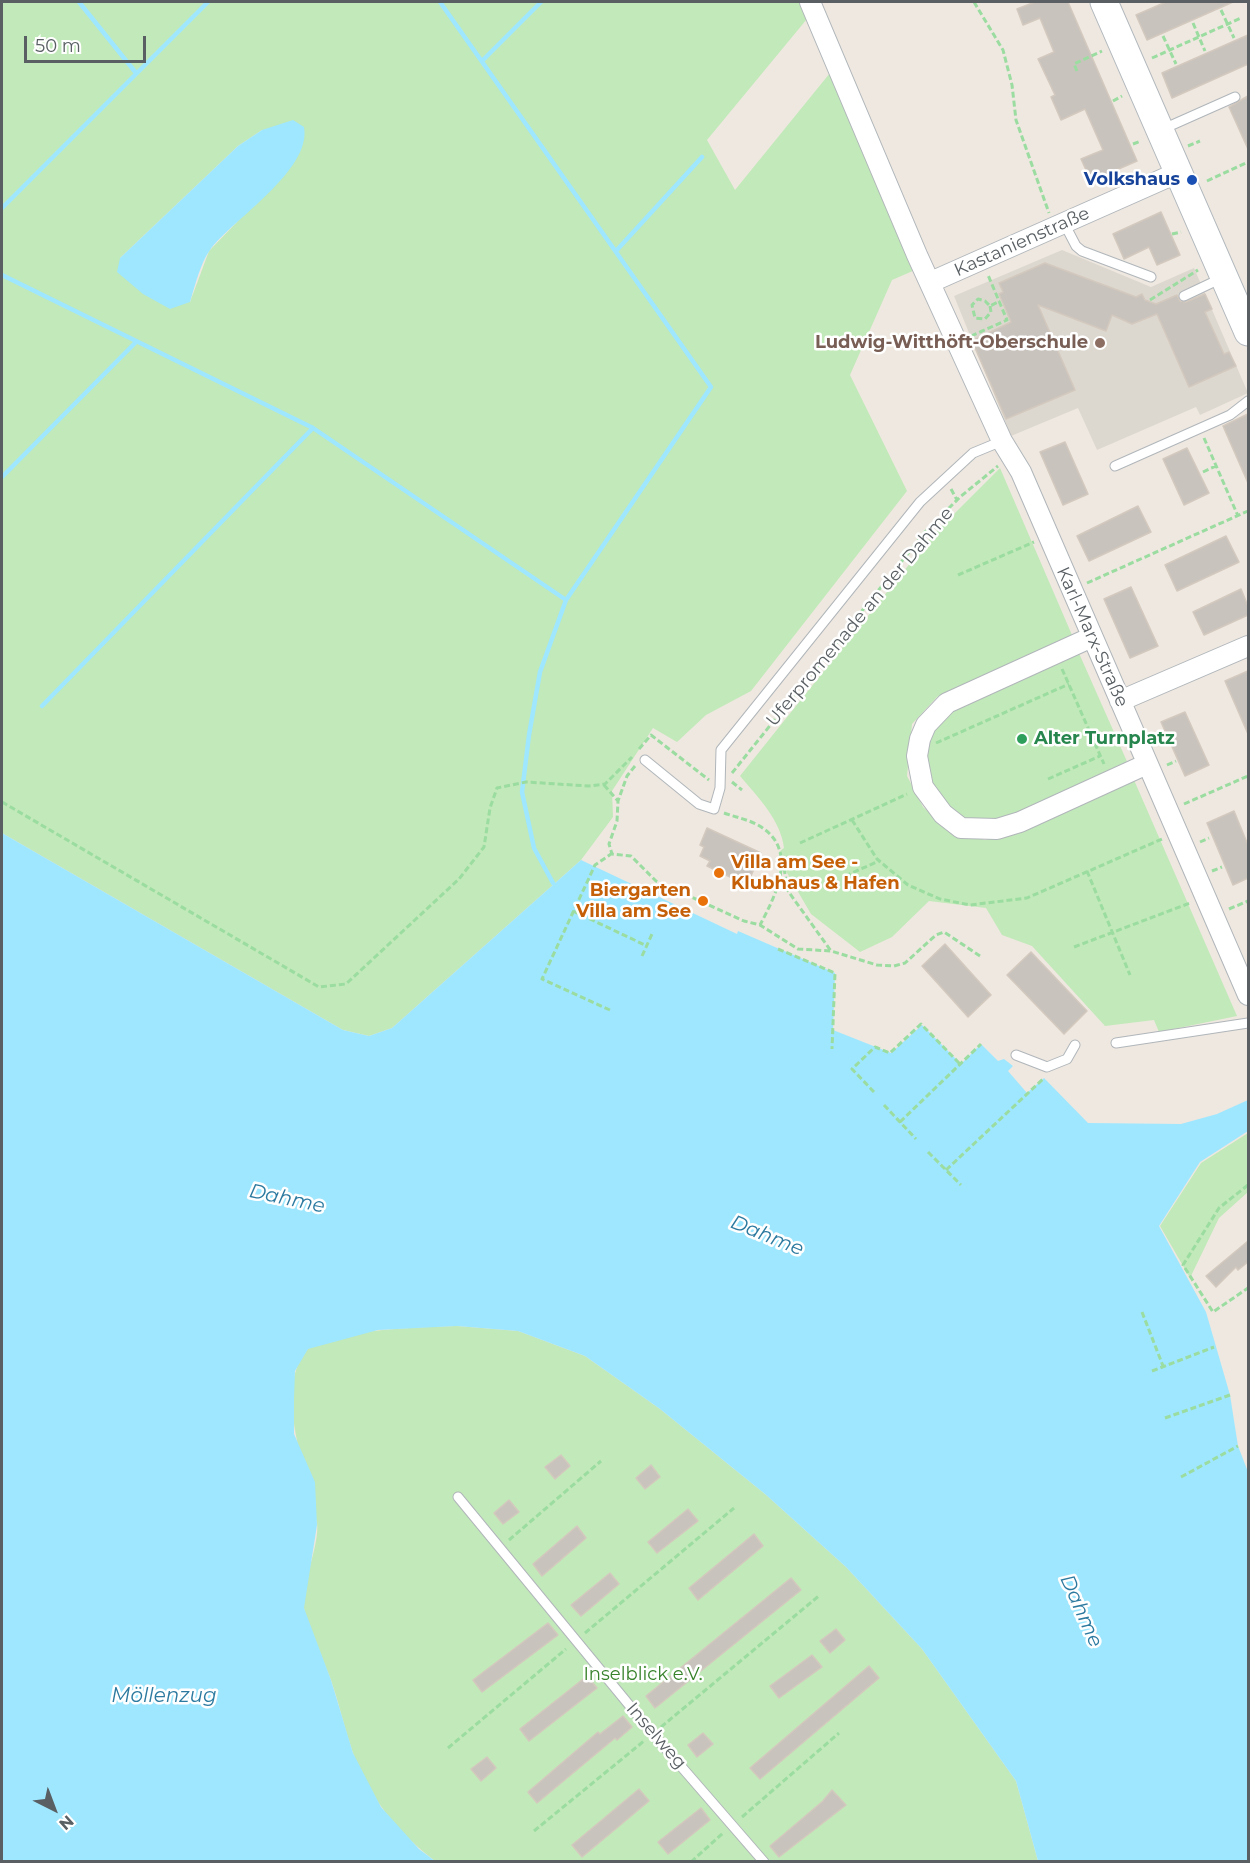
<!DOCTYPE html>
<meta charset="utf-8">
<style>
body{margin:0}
#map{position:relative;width:1250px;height:1863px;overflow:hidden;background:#eee8e0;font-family:Montserrat,sans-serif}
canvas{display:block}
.frame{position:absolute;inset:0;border:3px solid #595f63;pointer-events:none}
.north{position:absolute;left:24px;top:1779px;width:60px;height:60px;-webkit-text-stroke:4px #fff;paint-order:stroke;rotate:138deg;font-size:16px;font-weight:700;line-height:24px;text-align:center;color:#595f63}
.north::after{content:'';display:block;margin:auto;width:21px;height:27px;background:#595f63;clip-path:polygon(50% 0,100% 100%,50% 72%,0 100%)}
.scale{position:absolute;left:24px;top:36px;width:122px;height:27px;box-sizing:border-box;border:3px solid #595f63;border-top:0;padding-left:8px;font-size:18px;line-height:21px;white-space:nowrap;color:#595f63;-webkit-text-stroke:4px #fff;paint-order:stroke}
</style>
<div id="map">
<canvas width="1250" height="1863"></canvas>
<div class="frame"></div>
<div class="north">N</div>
<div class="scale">50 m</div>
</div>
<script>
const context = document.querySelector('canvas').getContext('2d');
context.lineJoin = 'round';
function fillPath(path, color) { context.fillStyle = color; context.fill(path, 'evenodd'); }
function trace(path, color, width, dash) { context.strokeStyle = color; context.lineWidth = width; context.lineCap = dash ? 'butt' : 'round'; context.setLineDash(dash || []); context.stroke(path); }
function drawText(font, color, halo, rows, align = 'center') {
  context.font = font + ' Montserrat,sans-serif'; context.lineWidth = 5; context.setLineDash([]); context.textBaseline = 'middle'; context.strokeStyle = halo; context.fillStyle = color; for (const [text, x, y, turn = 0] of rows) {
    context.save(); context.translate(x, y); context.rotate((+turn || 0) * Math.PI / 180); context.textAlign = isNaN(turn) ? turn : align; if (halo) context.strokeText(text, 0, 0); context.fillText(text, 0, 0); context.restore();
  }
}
const education = new Path2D(`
 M1062 250 1151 287 1194 268 1248 393 1200 415 1196 407 1097 450 1078 408 1011 436 954 296Z`);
const green = new Path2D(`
 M2 2H821L707 140 735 190 830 73 915 270 892 280 850 375 907 491 751 691 706 715 677 742 653 728 612 791 613 817 581 860 392 1028 369 1036 343 1030 2 833ZM262 130 237 222 209 251 190 302 120 258 238 146Z
 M1000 468 1072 635 937 697 912 724 907 776 923 807 948 829 985 840 1019 832 1134 780 1237 1016 1159 1032 1154 1020 1105 1026 1032 946 1002 935 986 908 929 901 892 937 860 952 811 914 783 866 779 852 784 848C781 820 757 796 740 776L931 537Z
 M1078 651 1129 766 1015 817 968 822 950 813 925 773 930 727 946 709Z
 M1248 1133V1192L1219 1218 1190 1278 1160 1226 1201 1163Z
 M457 1326 518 1331 585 1356 660 1409 765 1494 846 1567 922 1649 1016 1781 1038 1861H435C399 1834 366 1794 352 1750 344 1727 339 1703 331 1680 324 1660 307 1628 304 1608 301 1583 320 1545 317 1523 310 1475 272 1395 306 1351 324 1329 427 1327 457 1326Z`);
const water = new Path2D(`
 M293 120 304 127C312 170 233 219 210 250 200 264 195 286 190 302L170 309 143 294 117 272 120 258 238 146 262 130Z
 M2 833 343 1030 369 1036 392 1028 581 860 737 934 738 931 835 973 833 1030 891 1053 922 1025 961 1064 981 1044 998 1061 1004 1059 1013 1066 1008 1071 1027 1093 1044 1078 1088 1123 1181 1124 1217 1114 1248 1100V1131L1200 1162 1159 1226 1206 1312 1230 1395 1238 1446 1248 1472V1861H1038L1016 1781 922 1649 846 1567 765 1494 660 1409 585 1356 518 1331 457 1326 378 1330 308 1349 295 1371 294 1399V1434L315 1482 317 1525 304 1608 331 1680 353 1753 381 1807 419 1849 435 1861H2Z`);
const stream = new Path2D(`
 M79 2 136 73
 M440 2 711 387 566 600 540 672 529 735 522 792 534 848 553 883
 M482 61 541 2
 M2 208 208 2
 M616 251 702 157
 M2 275 313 428 566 600
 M2 477 136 342
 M42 706 313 428`);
const building = new Path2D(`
 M1035 2H1068L1137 161 1091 181 1081 159 1103 150 1085 109 1061 120 1051 97 1055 95 1038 59 1054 52 1040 18 1023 25 1017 9Z
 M1166 2H1233L1147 40 1136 15Z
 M1248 35V64L1172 98 1162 73Z
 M1248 96V149L1229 107Z
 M1161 212 1180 255 1157 265 1149 247 1124 259 1113 234Z
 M1045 263 1136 297 1142 294 1145 300 1156 304 1177 295 1180 301 1186 302 1205 294 1212 309 1205 312 1224 354 1229 352 1236 366 1189 387 1157 314 1132 324 1112 315 1106 331 1038 305 1075 390 1006 419 972 341 1011 322 999 294 1003 292 999 283Z
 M1248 414V483L1223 426Z
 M1065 442 1088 494 1063 505 1040 452Z
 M1187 448 1209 493 1184 505 1163 459Z
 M1138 506 1151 532 1089 561 1077 536Z
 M1226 536 1239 562 1177 591 1165 565Z
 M1131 587 1158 646 1130 658 1104 599Z
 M1241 589 1248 606V615L1204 635 1193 612Z
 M1248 671V734L1225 681Z
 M1185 712 1209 765 1185 776 1161 722Z
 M1234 811 1248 845V878L1233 885 1207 823Z
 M707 828 761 853 747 885 707 866 710 861 700 856 704 847 700 845Z
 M945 944 991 995 968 1017 922 966Z
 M1031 952 1087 1011 1064 1034 1007 975Z
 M1248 1241V1262L1238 1270 1236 1267 1216 1287 1206 1276Z
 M561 1455 570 1466 555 1479 545 1467Z
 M651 1465 660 1477 645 1489 636 1478Z
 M509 1500 519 1512 503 1524 494 1513Z
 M688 1509 698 1521 657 1553 648 1542Z
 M577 1526 586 1538 542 1576 533 1564Z
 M754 1534 763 1546 698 1600 689 1588Z
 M610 1573 619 1584 581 1616 571 1605Z
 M791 1578 801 1590 655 1708 646 1696Z
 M548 1623 558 1635 482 1692 473 1680Z
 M836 1629 845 1640 830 1653 820 1641Z
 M812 1655 822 1667 779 1698 770 1686Z
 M869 1666 879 1678 760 1779 750 1768Z
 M587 1676 597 1688 529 1741 520 1729Z
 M623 1716 632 1727 617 1740 615 1738 537 1803 528 1792 598 1732 600 1734Z
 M703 1733 713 1744 697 1757 688 1745Z
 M487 1757 496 1768 481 1781 471 1769Z
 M639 1789 649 1801 582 1857 572 1845Z
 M832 1790 846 1805 779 1857 770 1846 823 1801Z
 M701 1808 710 1820 668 1854 658 1842Z`);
const path = new Path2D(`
 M974 2 1003 50 1012 85 1016 120 1049 213
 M1221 10 1234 38
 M1193 23 1205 51
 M1163 36 1176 64
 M1152 58 1241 18
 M1077 71 1074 64 1102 51
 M1113 101 1122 96
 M1133 144 1141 141
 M1188 146 1200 141
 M1207 181 1248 162
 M1172 234 1181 232
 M1150 300 1198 270
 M990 306 991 312 985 319 975 318 972 305 978 299 985 301 990 306 1000 301
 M971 336 1007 320 988 275
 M1204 438 1238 516
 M1203 472 1216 466
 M951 489 957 500
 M958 575 1034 542
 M1087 583 1248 511
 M1062 669 1104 764
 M1156 740 1165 736
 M936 743 1069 684
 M639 749 651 735 709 780
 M1167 765 1176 761
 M635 766 627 776 618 801 617 821 609 844 612 854 631 856 656 881 744 921 760 925 798 949 831 951 877 965 894 966 905 963 936 935 944 932 980 956
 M732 773 926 531 960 497 998 466
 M1048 779 1100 756
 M732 782 742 790
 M604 785 618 801
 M2 802 319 987 346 984 459 879 484 847 490 808 497 788 526 782 589 786 605 784 632 757
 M1184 804 1248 776
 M724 813C735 817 746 819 756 824 800 847 777 893 760 925
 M852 820 877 859 908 885 940 899 970 905 1027 898 1162 839
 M1200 842 1209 838
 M800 843 907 794
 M784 868 788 891 831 951
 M1087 871 1130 975
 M1212 871 1222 867
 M845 876 879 861
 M1229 909 1248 901
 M573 911 647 946
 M1074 947 1190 903
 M778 949 835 973 832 1049
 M642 956 652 934
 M610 1010 542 979 595 865 611 854
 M874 1092 852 1069 875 1047 890 1053 921 1024 960 1064
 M884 1105 916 1139
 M900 1122 981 1044
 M928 1152 961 1185
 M946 1170 1043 1079
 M1248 1185 1219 1208 1183 1265 1213 1312 1248 1288
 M1142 1312 1163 1366
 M1152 1371 1214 1347
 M1165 1418 1230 1395
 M1181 1477 1238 1446
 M509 1540 601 1461
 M585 1633 734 1508
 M661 1727 820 1595
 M448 1748 566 1649
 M742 1817 839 1733
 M534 1831 644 1741
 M691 1862 723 1833`);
const service = new Path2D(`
 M1163 129 1235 97
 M1064 223 1076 246 1082 251 1151 277
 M1184 296 1222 278
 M1115 466 1230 415 1248 401
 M645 760 699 804 714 809 720 788 721 750 920 502 973 453 1002 441
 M1116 1043 1248 1023
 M1016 1055 1047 1067 1067 1059 1075 1045
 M458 1497 653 1734 764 1862`);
const minor = new Path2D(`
 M810 2 917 255 1002 441 1021 472 1248 995
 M931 282 1179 172
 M1092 637 947 703 926 725 920 739 917 756 923 787 943 814 961 828 997 829 1020 822 1147 764
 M1120 701 1248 646`);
const secondary = new Path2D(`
 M1104 2 1248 332`);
const markers = [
 [1192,180,6,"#1a4fb4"],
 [1100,343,6,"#8d6e63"],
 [1022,739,6,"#2e9e5b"],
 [719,873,6,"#e8710a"],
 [703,901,6,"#e8710a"]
];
const transitNames = [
 ["Volkshaus",1180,180]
];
const streetNames = [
 ["Kastanienstraße",1022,242,-24],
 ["Uferpromenade an der Dahme",860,617,-50],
 ["Karl-Marx-Straße",1092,637,66],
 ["Inselweg",656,1736,49]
];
const educationNames = [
 ["Ludwig-Witthöft-Oberschule",1088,343]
];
const leisureNames = [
 ["Alter Turnplatz",1034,739]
];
const foodNames = [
 ["Villa am See -",731,863],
 ["Klubhaus & Hafen",731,884],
 ["Biergarten",691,891,"right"],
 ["Villa am See",691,912,"right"]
];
const parkNames = [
 ["Inselblick e.V.",643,1675]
];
const waterNames = [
 ["Dahme",287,1199,12],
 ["Dahme",767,1236,22],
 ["Dahme",1081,1611,66],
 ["Möllenzug",164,1696]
];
fillPath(education, '#ddd8cf');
fillPath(green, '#c2e9b9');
fillPath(water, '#9fe7ff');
trace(stream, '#9fe7ff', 4.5);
fillPath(building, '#c9c3bd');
trace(building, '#d3c9be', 1.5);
trace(service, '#b1b6ba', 11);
trace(minor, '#b1b6ba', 22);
trace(secondary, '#b2b8bd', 29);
trace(path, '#9bdca0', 3, [6, 3]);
trace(service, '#fff', 9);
trace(minor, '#fff', 20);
trace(secondary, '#fff', 27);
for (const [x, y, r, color] of markers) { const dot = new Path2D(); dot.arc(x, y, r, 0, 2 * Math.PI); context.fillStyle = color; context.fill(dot); trace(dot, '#fff', 2); }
drawText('bold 18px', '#164399', '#fff', transitNames, 'right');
drawText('18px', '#595f63', '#fff', streetNames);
drawText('bold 18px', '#785e54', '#fff', educationNames, 'right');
drawText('bold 18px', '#27864d', '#fff', leisureNames, 'left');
drawText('bold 18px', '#c56008', '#fff', foodNames, 'left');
drawText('18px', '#37822a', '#fff', parkNames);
drawText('italic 20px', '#2c7aa0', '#fff', waterNames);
</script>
